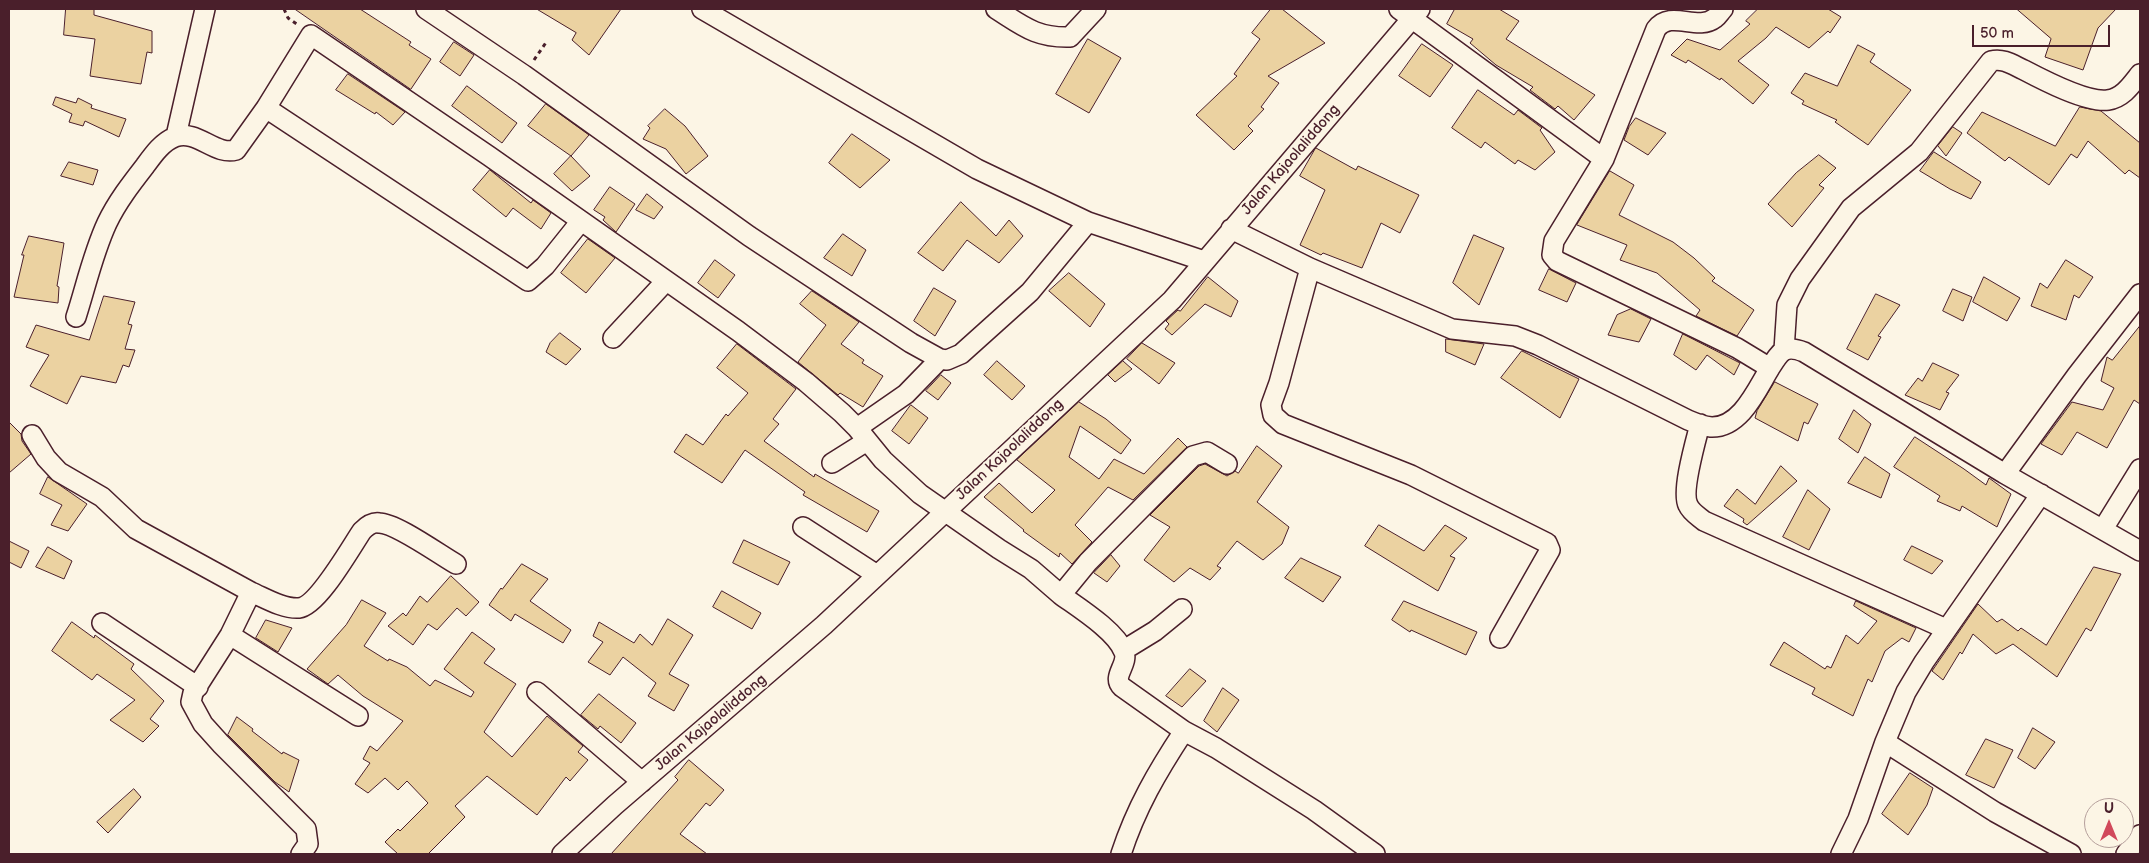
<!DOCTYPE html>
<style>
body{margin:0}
#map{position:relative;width:2149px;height:863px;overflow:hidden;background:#fcf5e5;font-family:"Balsamiq Sans",sans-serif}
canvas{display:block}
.frame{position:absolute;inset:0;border:10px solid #4a1f2b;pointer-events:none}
.north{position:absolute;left:2084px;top:798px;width:50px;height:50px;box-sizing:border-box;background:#fcf5e5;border:1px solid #b59f9b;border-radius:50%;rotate:0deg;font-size:14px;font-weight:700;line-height:20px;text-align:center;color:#4a1f2b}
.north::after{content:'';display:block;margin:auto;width:18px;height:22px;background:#d1495b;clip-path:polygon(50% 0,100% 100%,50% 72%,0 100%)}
.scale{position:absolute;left:1972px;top:25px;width:138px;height:22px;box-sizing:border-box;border:2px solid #4a1f2b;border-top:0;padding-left:6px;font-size:15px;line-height:18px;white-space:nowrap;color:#4a1f2b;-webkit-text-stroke:4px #fcf5e5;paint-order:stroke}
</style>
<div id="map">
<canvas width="2149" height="863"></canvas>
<div class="frame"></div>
<div class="north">U</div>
<div class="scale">50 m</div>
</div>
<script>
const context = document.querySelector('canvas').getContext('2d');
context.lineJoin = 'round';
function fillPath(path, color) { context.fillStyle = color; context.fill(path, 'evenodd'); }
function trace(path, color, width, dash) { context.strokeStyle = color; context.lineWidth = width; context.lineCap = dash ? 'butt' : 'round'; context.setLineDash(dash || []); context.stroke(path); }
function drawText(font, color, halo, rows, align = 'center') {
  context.font = font + ' "Balsamiq Sans",sans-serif'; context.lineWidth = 4; context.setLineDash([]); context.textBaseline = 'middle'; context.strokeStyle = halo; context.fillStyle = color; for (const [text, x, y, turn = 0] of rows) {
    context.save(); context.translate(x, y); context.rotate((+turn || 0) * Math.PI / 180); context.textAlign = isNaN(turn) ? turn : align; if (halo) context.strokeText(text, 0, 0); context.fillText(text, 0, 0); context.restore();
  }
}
const building = new Path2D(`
 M66 9H94V15L152 31V53L147 52 141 84 90 76 95 39 64 35Z
 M295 9H360L411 42 409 45 431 59 411 89Z
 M537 9H621L589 55 572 40 576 33Z
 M1271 9H1282L1325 43 1268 76 1279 83 1261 107 1264 109 1248 126 1253 131 1234 150 1196 115 1237 76 1234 74 1260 39 1252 33Z
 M1455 9H1499L1519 21 1506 39 1595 95 1574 120 1558 106 1555 109 1530 90 1533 87 1496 65 1470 43 1473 39 1447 24Z
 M1758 9H1828L1841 17 1830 33 1828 31 1809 48 1776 27 1766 38 1738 61 1769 85 1753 104 1721 78 1720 80 1688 60 1686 63 1671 55 1687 39 1720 50 1750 24 1746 21Z
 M2017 9H2116L2098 28 2083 70 2045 57 2051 39Z
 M1088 39 1121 58 1089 113 1056 94Z
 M454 42 474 55 460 76 440 62Z
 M1422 44 1453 65 1430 97 1399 76Z
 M1858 45 1875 54 1870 62 1911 90 1868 145 1835 122 1837 120 1802 104 1804 101 1791 93 1805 73 1837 86Z
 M348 74 405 112 393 125 376 112 375 114 336 90Z
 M467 86 517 123 502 143 452 106Z
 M1478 90 1514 115 1518 110 1542 128 1540 130 1555 152 1535 170 1518 160 1515 164 1485 142 1481 148 1452 128Z
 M56 97 76 103 78 98 92 105 91 108 126 119 119 137 85 121 83 126 69 122 72 114 53 105Z
 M546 104 589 135 571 156 528 126Z
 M2080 107 2101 111 2140 143V178L2129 170 2125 174 2088 141 2077 158 2071 154 2049 185 2009 157 2005 161 1967 133 1982 112 2055 146Z
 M665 109 685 126 708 156 686 174 666 149 643 139 650 128 648 126Z
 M1636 118 1666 133 1648 155 1624 140 1629 127Z
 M1953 127 1962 133 1946 156 1938 146Z
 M852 134 890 160 860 188 829 163Z
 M1316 148 1356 170 1358 166 1419 195 1400 233 1381 223 1362 268 1323 253 1321 255 1300 245 1325 190 1300 176Z
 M1934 152 1981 182 1971 199 1950 189 1920 171Z
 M1819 155 1836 168 1819 185 1824 188 1792 227 1768 204 1796 173Z
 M571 156 590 176 572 191 554 174Z
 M69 162 98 170 93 185 61 176Z
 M490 170 531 203 533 200 551 213 541 229 513 208 506 217 473 190Z
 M1610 171 1634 185 1619 215 1673 242 1694 258 1715 278 1712 281 1754 310 1737 336 1696 316 1700 310 1657 273 1620 260 1627 245 1577 225Z
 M610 187 635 204 616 232 603 220 605 217 594 210Z
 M647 194 663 207 654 219 636 210Z
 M961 202 996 236 1009 220 1023 236 999 263 967 240 943 271 918 253Z
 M843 234 866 250 852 276 824 258Z
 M1474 235 1504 248 1479 305 1453 283Z
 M29 236 64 243 57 286 59 287 58 303 14 297 24 255H22Z
 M588 239 615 258 586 293 561 273Z
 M715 260 735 275 718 298 698 283Z
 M2066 260 2093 277 2079 298 2074 295 2066 320 2031 306 2040 283 2047 288Z
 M1549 269 1576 283 1567 302 1539 290Z
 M1069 273 1105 304 1090 327 1049 291Z
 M1208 277 1238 301 1231 317 1205 304 1172 335 1165 329 1169 324 1166 321 1178 310 1180 311Z
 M1984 277 2020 298 2007 321 1973 302Z
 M934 288 956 301 935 336 914 321Z
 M1953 289 1972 297 1963 321 1943 311Z
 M812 291 859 322 841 344 864 360 862 363 883 376 863 407 840 393 838 395 798 362 826 325 800 304Z
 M1876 294 1900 305 1878 336 1881 337 1868 360 1847 349Z
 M104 296 135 302 128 324 132 325 125 349 135 350 129 367 123 365 116 383 81 376 67 404 30 386 49 355 26 347 36 325 89 340Z
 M1631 309 1651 319 1639 342 1608 335 1617 315Z
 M2140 326V404L2134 400 2107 448 2077 432 2062 455 2041 444 2072 402 2103 410 2114 388 2101 381 2107 357 2112 360Z
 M560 333 581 349 566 365 546 352 550 343Z
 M1683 334 1740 363 1734 375 1707 355 1696 370 1674 355Z
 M1446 339 1484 344 1475 365 1446 352Z
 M1142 343 1175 363 1159 384 1127 359Z
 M737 344 796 389 773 419 779 424 764 441 814 477 815 474 879 511 867 532 803 495 805 492 745 450 722 483 674 452 686 434 703 445 726 414 728 416 748 393 717 368Z
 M1522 351 1579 379 1560 418 1501 378Z
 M997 361 1025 386 1012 400 984 375Z
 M1123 361 1132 369 1115 382 1108 375Z
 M1933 363 1959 375 1946 392 1949 393 1940 410 1905 395 1918 378 1922 381Z
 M941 375 951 383 938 400 926 391Z
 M1775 382 1818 404 1808 424 1804 422 1798 441 1755 418 1757 411Z
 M1079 402 1106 419 1131 440 1121 454 1080 426 1069 457 1099 479 1114 459 1144 474 1178 438 1187 447 1133 500 1108 487 1075 525 1092 542 1072 564 1060 553 1059 557 1023 531 1024 530 984 497 999 483 1032 513 1055 490 1017 460Z
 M911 405 928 418 909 444 892 431Z
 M1854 410 1871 424 1858 453 1839 439Z
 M9 422 21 434 22 441 31 454 9 473Z
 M1915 437 1964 469 1986 485 1989 478 2011 494 1997 527 1962 506 1960 511 1937 501 1940 496 1894 467Z
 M1257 446 1282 466 1257 502 1289 527 1282 544 1263 560 1237 541 1217 566 1221 568 1210 580 1190 568 1174 582 1144 560 1170 527 1150 515 1199 466 1205 464 1227 476 1235 471 1238 473Z
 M1865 457 1890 474 1881 498 1848 483Z
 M1781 466 1797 481 1747 525 1743 522 1744 519 1724 506 1737 489 1755 504Z
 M48 477 87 504 68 531 51 525 62 505 40 494Z
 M1808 490 1830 509 1809 550 1783 537Z
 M1379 525 1424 551 1445 525 1467 538 1450 556 1455 558 1438 591 1365 546Z
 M744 540 790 562 778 585 733 563Z
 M9 541 29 551 21 568 9 562Z
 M1912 546 1943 561 1932 574 1904 560Z
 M48 547 72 561 64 579 36 567Z
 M1111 555 1120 566 1107 582 1094 573Z
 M1301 558 1341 577 1323 602 1285 578Z
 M522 564 548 579 530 601 571 630 563 643 515 614 511 621 489 605 501 588 502 589Z
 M2094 567 2121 574 2091 631 2086 628 2057 677 2013 644 1996 654 1973 634 1962 654 1960 652 1943 680 1932 671 1978 604 1997 622 2002 619 2018 631 2021 628 2046 645Z
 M451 576 479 602 466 616 457 608 437 630 428 624 413 645 388 626 403 613 406 616 420 596 427 602Z
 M722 591 761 613 752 629 713 607Z
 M362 600 386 613 364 646 388 661 389 659 407 667 430 686 435 680 471 697 474 692 444 669 472 632 495 649 484 663 516 684 484 732 512 757 547 716 583 746 578 752 588 760 570 781 566 777 537 815 487 776 455 806 465 817 428 854H398L385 842 398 829 400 831 428 803 407 781 398 790 385 778 368 793 355 784 370 763 363 759 370 746 377 751 403 721 363 696 338 675 328 684 307 669 346 625Z
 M1404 601 1477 632 1466 655 1411 630 1410 632 1392 620Z
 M1856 601 1916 628 1909 642 1902 638 1885 651 1872 682 1868 679 1853 716 1812 694 1815 688 1770 665 1784 642 1825 669 1827 666 1831 668 1846 635 1858 644 1877 621 1854 606Z
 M668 619 693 635 669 674 689 685 674 711 648 696 656 683 623 657 610 675 588 662 603 642 593 636 599 622 634 643 640 634 652 645Z
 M266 620 292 628 278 652 256 638Z
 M72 622 94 638 95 635 134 664 131 669 164 701 150 719 159 726 143 742 110 720 135 700 97 674 92 680 52 651Z
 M1190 669 1206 681 1182 707 1166 696Z
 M1223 688 1239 700 1217 732 1204 721Z
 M599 694 636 723 621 743 600 726 598 729 581 715Z
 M237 717 253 729 252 731 282 754 283 752 299 760 289 792 275 782 228 735Z
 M2033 728 2055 742 2035 769 2018 758Z
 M1986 739 2013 750 1994 788 1966 775Z
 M689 760 724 790 710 806 706 803 680 834 707 854H611L678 780 675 777Z
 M1910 773 1933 788 1927 805 1908 835 1882 814Z
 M134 789 141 797 108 833 97 822Z`);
const path = new Path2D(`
 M284 9 288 18 298 25
 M534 60 547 41`);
const minor = new Path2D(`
 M426 9 524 75 749 236 911 343 940 359 947 360 961 354 1030 292 1088 222
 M702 9 977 169 1088 222 1204 261
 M996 9C1023 26 1036 38 1070 37L1096 9
 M1399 9 1604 159
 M1723 9C1720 12 1718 16 1715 18 1697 32 1671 9 1656 29L1604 159 1554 241 1552 255 1557 261 1737 348 1770 368C1780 352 1784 344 1804 352L2005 474 2140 551
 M266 108 528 281 545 266 581 221
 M176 136 205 9
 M1231 229 1310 268 1452 329 1515 336 1538 345 1688 420C1695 423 1703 426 1711 427 1741 428 1757 389 1770 368
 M1310 268 1279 383 1271 405 1273 415 1283 424 1411 475 1547 543 1550 550 1500 638
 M76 317C86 286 93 253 107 223 117 202 131 184 145 166 153 155 162 142 175 137 197 129 215 156 236 150L266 108 311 35 489 156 738 331 806 382 842 413 857 428 883 460 920 494 999 549 1031 569 1061 595 1088 562 1193 456 1207 452 1227 464
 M613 338 666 281
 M1784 350 1787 305 1800 279 1851 208 1919 152 1991 61C2004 58 2013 65 2024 70 2043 80 2087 103 2108 100 2123 98 2132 84 2140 74
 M1700 424C1696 440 1681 491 1688 505 1691 512 1698 516 1704 521L1946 629
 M857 428 906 394 940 359
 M32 435 46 458 59 472 102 497 136 529 251 592 230 635 193 693 191 702 203 724 221 744 306 829 308 844 301 854
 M832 463 867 441
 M2005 474 2077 375 2140 294
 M803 527 877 575
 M2103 529 2140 469
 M251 592C265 598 283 609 299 608 318 606 351 547 362 531 367 526 372 522 379 523 396 523 440 555 456 564
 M1061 595C1079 608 1116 631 1124 652 1129 664 1111 677 1122 687L1184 731 1216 748 1314 810 1375 854
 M102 623 198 687
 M230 635 358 716
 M1124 650 1155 631 1182 609
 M537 692 642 782
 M1885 742 1995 812 2071 854
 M562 854 615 805 824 625 1172 300 1420 9
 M1121 854C1136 808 1157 772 1184 731
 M1841 854 1858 819 1885 742 1906 692 1924 662 2041 494
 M2126 854 2140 835`);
const streetNames = [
 ["Jalan Kajaolaliddong",1291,160,-49],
 ["Jalan Kajaolaliddong",1010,450,-43],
 ["Jalan Kajaolaliddong",711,723,-40]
];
fillPath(building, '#ebd2a1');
trace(building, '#4a1f2b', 1);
trace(minor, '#4a1f2b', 22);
trace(path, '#4a1f2b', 3, [4, 4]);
trace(minor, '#fcf5e5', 19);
drawText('15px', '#4a1f2b', '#fcf5e5', streetNames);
</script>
